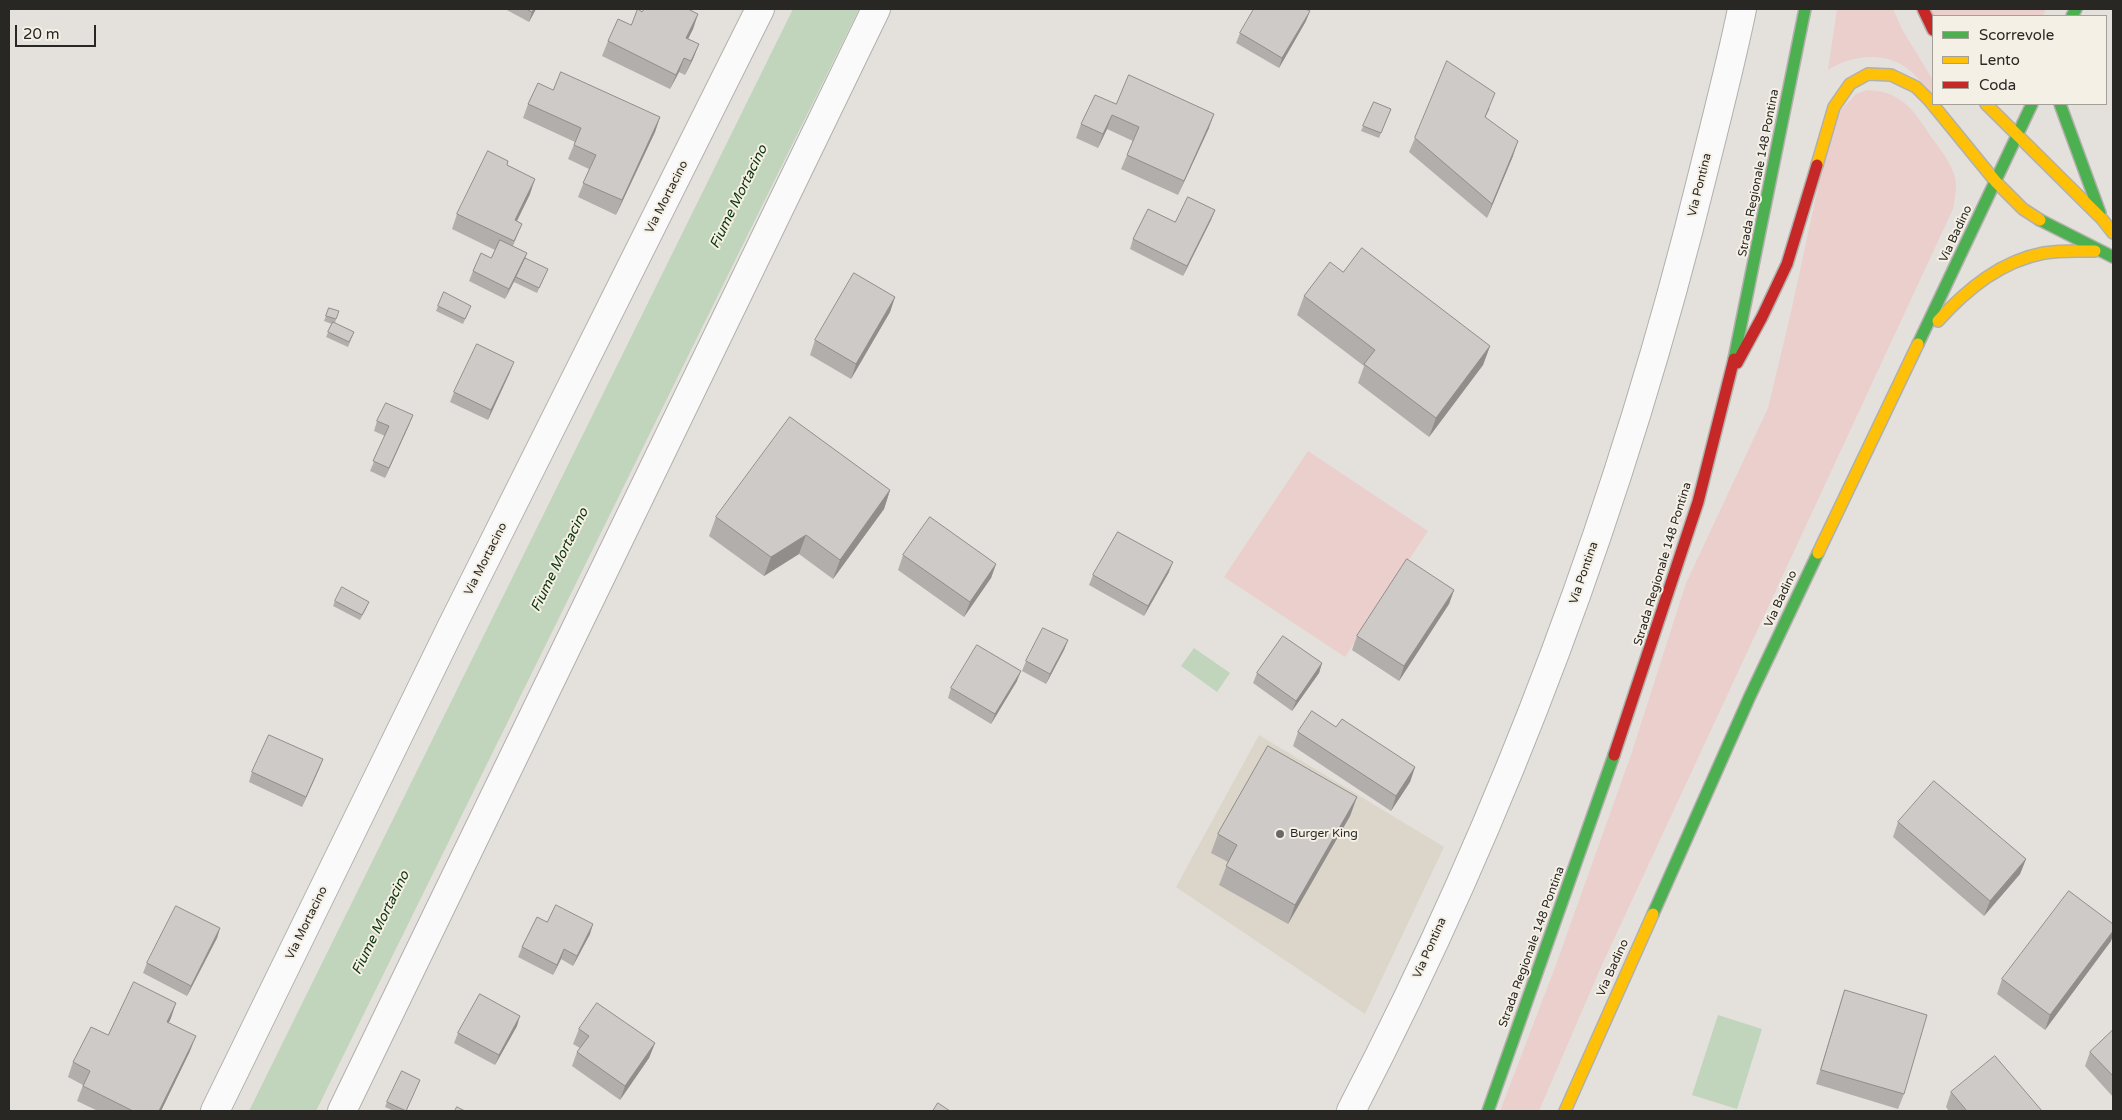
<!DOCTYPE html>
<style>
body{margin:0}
#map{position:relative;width:2122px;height:1120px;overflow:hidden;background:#e4e1dc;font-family:"Varela Round",sans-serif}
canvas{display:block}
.frame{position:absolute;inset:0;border:10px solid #292723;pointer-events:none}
.legend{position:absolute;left:1932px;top:15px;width:175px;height:90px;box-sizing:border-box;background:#f5f0e6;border:1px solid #a3a098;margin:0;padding:6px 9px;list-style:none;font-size:15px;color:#292723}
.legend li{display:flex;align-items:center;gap:10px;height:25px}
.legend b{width:25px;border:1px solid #a3a098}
.scale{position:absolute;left:15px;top:25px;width:81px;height:22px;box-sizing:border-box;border:2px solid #292723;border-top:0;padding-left:6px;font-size:15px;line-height:18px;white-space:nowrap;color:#292723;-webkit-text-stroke:4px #f5f0e6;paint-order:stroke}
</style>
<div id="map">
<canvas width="2122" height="1120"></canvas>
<div class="frame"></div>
<ul class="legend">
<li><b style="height:6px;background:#4caf50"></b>Scorrevole</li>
<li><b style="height:6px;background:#ffc107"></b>Lento</li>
<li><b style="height:6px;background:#c62828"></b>Coda</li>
</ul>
<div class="scale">20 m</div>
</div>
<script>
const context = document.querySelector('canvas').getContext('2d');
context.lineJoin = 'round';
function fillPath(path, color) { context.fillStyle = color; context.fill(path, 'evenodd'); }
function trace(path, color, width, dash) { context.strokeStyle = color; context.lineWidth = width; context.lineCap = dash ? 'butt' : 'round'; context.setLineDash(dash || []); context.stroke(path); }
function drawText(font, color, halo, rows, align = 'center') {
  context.font = font + ' "Varela Round",sans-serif'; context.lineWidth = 4; context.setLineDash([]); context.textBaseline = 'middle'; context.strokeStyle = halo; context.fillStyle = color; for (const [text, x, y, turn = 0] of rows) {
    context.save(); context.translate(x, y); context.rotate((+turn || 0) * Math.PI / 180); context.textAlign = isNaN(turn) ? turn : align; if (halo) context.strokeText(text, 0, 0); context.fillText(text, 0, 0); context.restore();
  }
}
const built = new Path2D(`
 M1259 735 1444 847 1365 1014 1176 887Z`);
const green = new Path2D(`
 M1837 9H1893L1903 31 1933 80V94C1925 86 1917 76 1908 69 1884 51 1852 55 1828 70Z
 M1928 9H2046L2043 16H1933Z
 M1867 90C1904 91 1916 114 1934 141 1942 151 1950 162 1954 174 1958 185 1955 197 1953 209L1601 967 1539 1111H1500L1554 970 1631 755 1686 583 1768 408 1791 312 1833 118 1856 94Z
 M1308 451 1428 531 1345 657 1224 577Z`);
const water = new Path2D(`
 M793 9H859L316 1111H249Z
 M1194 648 1230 673 1217 692 1181 666Z
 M1718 1015 1762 1029 1737 1109 1692 1095Z`);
const street = new Path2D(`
 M215 1111 451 628 760 9
 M342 1111 876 9
 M1351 1111C1506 813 1624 496 1704 169 1717 116 1731 63 1742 9`);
const fast = new Path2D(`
 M2072 16 2076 9
 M2060 104 2100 213
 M2040 220 2113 257
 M1918 344 2032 104
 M1734 359 1805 9
 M1653 914 1750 696 1818 553
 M1488 1111 1614 755`);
const slow = new Path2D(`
 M1986 104 2102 219 2113 233
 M1817 165 1834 107 1850 84 1868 74 1891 75 1916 87 1929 100 1996 182 2023 209 2040 220
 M1938 321C1967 289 2001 261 2044 253 2061 250 2078 251 2095 251
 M1818 553 1918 344
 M1565 1111 1653 914`);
const jam = new Path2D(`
 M1923 9 1933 30
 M1737 363 1762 317 1787 264 1817 165
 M1614 755 1698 502 1734 359`);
const wall = new Path2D(`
 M505 9H536L529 22Z
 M642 12 698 14 693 29 688 39 699 44 693 59 685 75 679 72 670 89 602 56 608 41 631 25Z
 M1306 21 1279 68 1236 43 1240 33Z
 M553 90 660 117 655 132 616 215 578 197 589 169 568 159 575 142 523 118 528 104Z
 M1374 102 1391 109 1379 138 1361 131Z
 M1116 104 1209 128 1178 195 1121 169 1133 141 1107 129 1098 148 1076 138 1081 124Z
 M1490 108 1485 118 1513 156 1487 218 1409 152 1415 138Z
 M507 165 530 194 517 221 522 224 513 246 527 253 525 258 548 269 537 293 514 282 505 299 469 281 473 271 491 258 495 250 452 229 457 214Z
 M1215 210 1211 220 1183 276 1130 249 1133 239 1175 222Z
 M1343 272 1490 346 1483 365 1429 437 1358 383 1364 366 1297 315 1304 296Z
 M895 297 890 312 851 379 810 355 815 340Z
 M438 306 469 311 463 324 436 311Z
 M329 308 336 319 335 323 354 332 348 347 326 337 332 324 324 321Z
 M510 372 488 420 450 402 454 392Z
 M413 415 409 425 385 478 370 471 385 436 374 431 377 421Z
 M890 490 884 509 833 579 799 554 764 576 709 536 716 517Z
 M903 555 996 564 991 578 964 617 898 570Z
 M1169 572 1144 616 1089 585 1093 575Z
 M1454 590 1449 604 1399 681 1352 650 1357 636Z
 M335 601 367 607 360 620 333 606Z
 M1068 640 1064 650 1046 684 1022 671 1026 661Z
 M1322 663 1319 673 1292 711 1253 683 1257 673Z
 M1017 681 991 724 948 698 951 688Z
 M1336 727 1415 767 1410 782 1391 811 1293 746 1298 732Z
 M323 759 319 769 302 807 249 782 252 772Z
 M1357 797 1350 816 1288 924 1219 885 1228 862 1211 853 1218 834Z
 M1898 822 2026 859 2020 874 1984 916 1893 837Z
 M547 922 590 934 573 966 561 959 553 975 518 957 522 947Z
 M220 928 217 938 187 996 143 973 147 963Z
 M2111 941 2045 1030 1997 994 2002 979Z
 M1845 990 1904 1094 1898 1109 1816 1084 1840 1005Z
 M171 1018 168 1023 190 1051 161 1111H98L77 1101 83 1085 68 1077 73 1062 108 1035Z
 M517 1026 495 1065 454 1043 458 1033Z
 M579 1029 655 1043 649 1058 620 1100 572 1066 577 1052 580 1048 573 1044Z
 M2113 1030V1097L2085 1066 2090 1052Z
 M420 1080 406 1111H394L385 1107 387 1102Z
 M1951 1092 2042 1111H1949L1946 1107Z`);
const shadedWall = new Path2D(`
 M534 9H536L529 22 532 12Z
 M1310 11 1306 21 1279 68 1282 58Z
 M698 14 693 29 681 53 686 38Z
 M699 44 693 59 685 75 691 61Z
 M684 58 679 72 670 89 676 75Z
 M1214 114 1209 128 1178 195 1184 181Z
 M1112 115 1107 129 1098 148 1103 134Z
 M660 117 655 132 616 215 622 200Z
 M1518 141 1513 156 1487 218 1492 204Z
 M535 179 530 194 510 235 515 220Z
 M1215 210 1211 220 1183 276 1187 266Z
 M527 253 523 263 505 299 509 289Z
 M895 297 890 312 851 379 856 364Z
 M1490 346 1483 365 1429 437 1436 418Z
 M514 362 510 372 488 420 491 410Z
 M413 415 409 425 385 478 389 468Z
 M890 490 884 509 833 579 840 560Z
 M806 535 799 554 764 576 771 557Z
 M1173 562 1169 572 1144 616 1148 606Z
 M996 564 991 578 964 617 970 602Z
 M1454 590 1449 604 1399 681 1404 666Z
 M1068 640 1064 650 1046 684 1050 674Z
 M1322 663 1319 673 1292 711 1296 701Z
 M1021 671 1017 681 991 724 995 714Z
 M323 759 319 769 302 807 306 797Z
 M1415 767 1410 782 1391 811 1396 796Z
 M1357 797 1350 816 1288 924 1295 905Z
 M2026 859 2020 874 1984 916 1990 901Z
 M593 924 590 934 573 966 577 956Z
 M220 928 217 938 187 996 191 986Z
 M2113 931V935L2111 941 2045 1030 2050 1015Z
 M564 949 561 959 553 975 557 965Z
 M176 1003 171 1018 162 1037 167 1022Z
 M520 1016 517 1026 495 1065 499 1055Z
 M196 1036 190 1051 161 1111H159Z
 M655 1043 649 1058 620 1100 625 1086Z`);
const building = new Path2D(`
 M527 9H534L532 12Z
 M638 9 642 12 644 9H688L698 14 686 38 699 44 691 61 684 58 676 75 608 41 618 19 631 25Z
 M1254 9H1306L1310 11 1282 58 1240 33Z
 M1447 61 1495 93 1485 117 1518 141 1492 204 1415 138Z
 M561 72 660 117 622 200 583 183 596 155 574 145 581 128 528 104 538 83 553 90Z
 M1129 75 1214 114 1184 181 1127 155 1139 127 1112 115 1103 134 1081 124 1095 95 1116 104Z
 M1374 102 1391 109 1381 133 1363 126Z
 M488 151 508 161 507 165 535 179 515 220 522 224 514 241 457 214Z
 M1188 197 1215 210 1187 266 1133 239 1148 209 1175 222Z
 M500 240 527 253 509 289 473 271 481 253 491 258Z
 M1362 248 1490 346 1436 418 1364 364 1375 350 1304 296 1330 262 1343 272Z
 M525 258 548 269 539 288 516 277Z
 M854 273 895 297 856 364 815 340Z
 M444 292 471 306 465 319 438 306Z
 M329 308 339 311 336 319 326 316Z
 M333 322 354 332 349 342 328 332Z
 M477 344 514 362 491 410 454 392Z
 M386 403 413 415 389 468 373 461 389 426 377 421Z
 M790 417 890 490 840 560 806 535 771 557 716 517Z
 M930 517 996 564 970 602 903 555Z
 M1118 532 1173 562 1148 606 1093 575Z
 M1407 559 1454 590 1404 666 1357 636Z
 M342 587 369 602 362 615 335 601Z
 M1043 628 1068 640 1050 674 1026 661Z
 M1283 636 1322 663 1296 701 1257 673Z
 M977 645 1021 671 995 714 951 688Z
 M1312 711 1336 727 1342 719 1415 767 1396 796 1298 732Z
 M269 735 323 759 306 797 252 772Z
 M1268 746 1357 797 1295 905 1226 866 1237 845 1218 834Z
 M1934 781 2026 859 1990 901 1898 822Z
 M2069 891 2113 924V931L2050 1015 2002 979Z
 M556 905 593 924 577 956 564 949 557 965 522 947 537 917 547 922Z
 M176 906 220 928 191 986 147 963Z
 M134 982 176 1003 167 1022 196 1036 159 1111H133L83 1086 90 1071 73 1062 91 1027 108 1035Z
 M1845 990 1927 1015 1904 1094 1821 1070Z
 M480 994 520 1016 499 1055 458 1033Z
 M597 1003 655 1043 625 1086 577 1052 589 1036 579 1029Z
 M2113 1030V1076L2090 1052Z
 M1995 1056 2042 1111H1967L1951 1092Z
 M402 1071 420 1080 406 1111 387 1102Z
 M938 1103 950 1111H933Z
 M457 1107 465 1111H455Z`);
const markers = [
 [1280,834,5,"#6a6864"]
];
const streetNames = [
 ["Strada Regionale 148 Pontina",1759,173,-79],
 ["Via Pontina",1700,185,-76],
 ["Via Mortacino",667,197,-63],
 ["Via Badino",1956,234,-65],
 ["Via Mortacino",486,559,-63],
 ["Strada Regionale 148 Pontina",1663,564,-73],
 ["Via Pontina",1584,573,-71],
 ["Via Badino",1781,599,-65],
 ["Via Mortacino",307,923,-64],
 ["Strada Regionale 148 Pontina",1532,947,-70],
 ["Via Pontina",1430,948,-66],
 ["Via Badino",1613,968,-66]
];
const poiNames = [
 ["Burger King",1290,834]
];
const waterNames = [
 ["Fiume Mortacino",739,197,-64],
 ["Fiume Mortacino",560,560,-64],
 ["Fiume Mortacino",381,923,-64]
];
fillPath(built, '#dbd5ca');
fillPath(green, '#eacfcd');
fillPath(water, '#c1d4bc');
trace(street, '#b2b0ac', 30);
trace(fast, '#b2b0ac', 14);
trace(slow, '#b2b0ac', 14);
trace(jam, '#b2b0ac', 14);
trace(street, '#fbfafa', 28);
trace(fast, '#4caf50', 11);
trace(slow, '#ffc107', 11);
trace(jam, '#c62828', 11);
fillPath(wall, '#b1aeab');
fillPath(shadedWall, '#908d8b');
fillPath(building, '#cecac7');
trace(building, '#908d8b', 1);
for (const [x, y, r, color] of markers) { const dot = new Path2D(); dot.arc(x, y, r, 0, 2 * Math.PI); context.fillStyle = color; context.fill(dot); trace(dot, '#f5f0e6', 2); }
drawText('12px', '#292723', '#f5f0e6', streetNames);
drawText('12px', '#292723', '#f5f0e6', poiNames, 'left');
drawText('italic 14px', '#0a3409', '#f5f0e6', waterNames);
</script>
